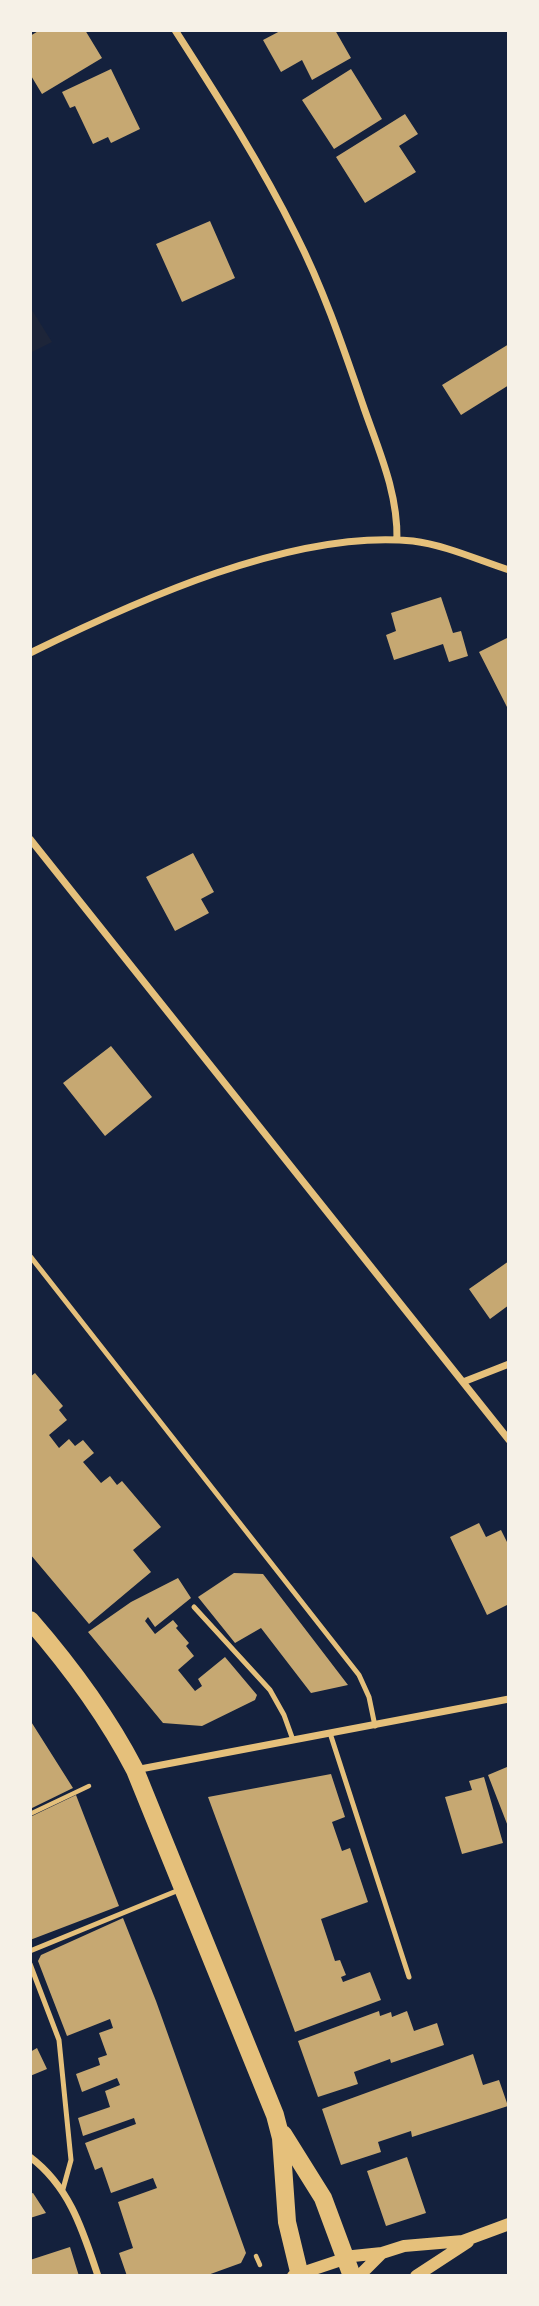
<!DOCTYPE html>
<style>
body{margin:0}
#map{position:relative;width:539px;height:2306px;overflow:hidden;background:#14213d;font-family:"Golos Text",sans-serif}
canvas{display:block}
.frame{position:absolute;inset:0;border:32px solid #f6f1e7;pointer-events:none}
</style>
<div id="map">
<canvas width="539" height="2306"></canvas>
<div class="frame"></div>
</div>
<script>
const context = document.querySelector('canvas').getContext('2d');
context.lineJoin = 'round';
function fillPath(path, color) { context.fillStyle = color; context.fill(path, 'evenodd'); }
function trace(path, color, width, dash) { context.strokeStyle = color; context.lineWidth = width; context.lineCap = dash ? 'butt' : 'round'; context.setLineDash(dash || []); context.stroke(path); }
const green = new Path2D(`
 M30 307 52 342 30 353Z`);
const building = new Path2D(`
 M40 30H85L102 58 42 94 30 74V36Z
 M282 30H335L351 58 312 80 302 60 281 72 263 40Z
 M111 69 140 129 111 143 108 137 93 144 75 106 70 108 62 92Z
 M351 69 382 119 334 149 302 100Z
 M405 114 418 134 399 146 416 172 365 203 336 157Z
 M210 221 235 278 182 302 156 244Z
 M509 344V385L461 415 442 385Z
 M441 597 453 633 461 631 468 656 449 662 443 644 394 660 386 635 396 631 391 613Z
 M509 637V706L507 707 479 652Z
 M193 853 214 892 201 899 209 913 175 931 146 877Z
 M111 1046 152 1097 105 1136 63 1083Z
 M509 1261V1305L490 1319 469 1289Z
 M35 1373 63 1406 59 1410 67 1420 49 1435 59 1448 69 1439 75 1446 83 1440 94 1453 83 1462 101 1483 110 1476 117 1485 122 1481 161 1527 133 1550 151 1572 89 1624 30 1554V1377Z
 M479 1523 486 1537 501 1530 509 1546V1604L487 1615 450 1537Z
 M234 1573 263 1574 348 1685 311 1693 261 1628 235 1643 198 1597Z
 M178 1578 191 1598 155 1627 148 1617 145 1621 155 1634 173 1620 178 1626 176 1628 189 1643 186 1646 194 1656 178 1670 195 1691 202 1686 198 1679 225 1657 257 1695 255 1700 202 1726 163 1723 88 1632 131 1602Z
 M30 1720 73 1788 30 1809Z
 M507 1767 509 1773V1829L488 1775Z
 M331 1774 345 1817 332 1822 342 1851 350 1848 368 1902 321 1919 335 1961 340 1960 346 1975 341 1977 343 1982 370 1972 381 2000 295 2032 208 1797Z
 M484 1777 503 1843 462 1854 445 1797 472 1790 469 1781Z
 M76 1795 119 1906 30 1940V1817Z
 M123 1918 156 2001 246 2253 241 2263 205 2276H127L119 2253 133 2248 118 2202 157 2188 153 2178 111 2193 102 2167 95 2170 85 2143 136 2124 134 2118 83 2136 78 2118 110 2107 105 2091 120 2085 117 2078 82 2092 76 2074 100 2065 98 2058 107 2055 99 2033 113 2028 110 2019 67 2036 38 1961 41 1955Z
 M379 2011 380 2016 391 2012 392 2017 407 2011 414 2031 437 2023 444 2045 391 2063 390 2059 354 2072 358 2084 318 2097 298 2041Z
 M37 2048 47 2069 30 2076V2052Z
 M473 2054 483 2085 499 2080 508 2106 412 2137 411 2131 378 2142 381 2152 341 2165 322 2109Z
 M407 2157 426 2213 386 2226 367 2171Z
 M33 2193 46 2213 30 2218V2194Z
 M70 2247 79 2276H30V2260Z`);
const path = new Path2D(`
 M30 1814 89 1786
 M256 2256 260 2265`);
const service = new Path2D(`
 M30 1256 359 1675 369 1697 375 1726
 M194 1607 270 1690 284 1715 293 1740
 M330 1733 409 1977
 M30 1951 179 1890
 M30 1964 59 2040 71 2160 63 2189`);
const minor = new Path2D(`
 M175 30C218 97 261 164 296 235 324 290 344 350 364 408 379 451 398 493 397 540
 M30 653C136 601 293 529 413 541 445 545 478 560 509 570
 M30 839 509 1440
 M463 1382 509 1364
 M135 1770 509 1699
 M30 2157C70 2187 83 2231 98 2276`);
const tertiary = new Path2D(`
 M293 2276 353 2256 382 2253 404 2246 463 2241 509 2224
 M359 2276 382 2253
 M416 2276 468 2242`);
const primary = new Path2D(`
 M30 1620C70 1666 107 1716 135 1770L275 2115 281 2138 287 2222 300 2276
 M283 2134 323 2198 352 2276`);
fillPath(green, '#1d2539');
fillPath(building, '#c6a872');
trace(path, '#e5c07b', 4.5);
trace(service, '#e5c07b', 5);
trace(minor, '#e5c07b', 7);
trace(tertiary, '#e5c07b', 12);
trace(primary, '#e5c07b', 18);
</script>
